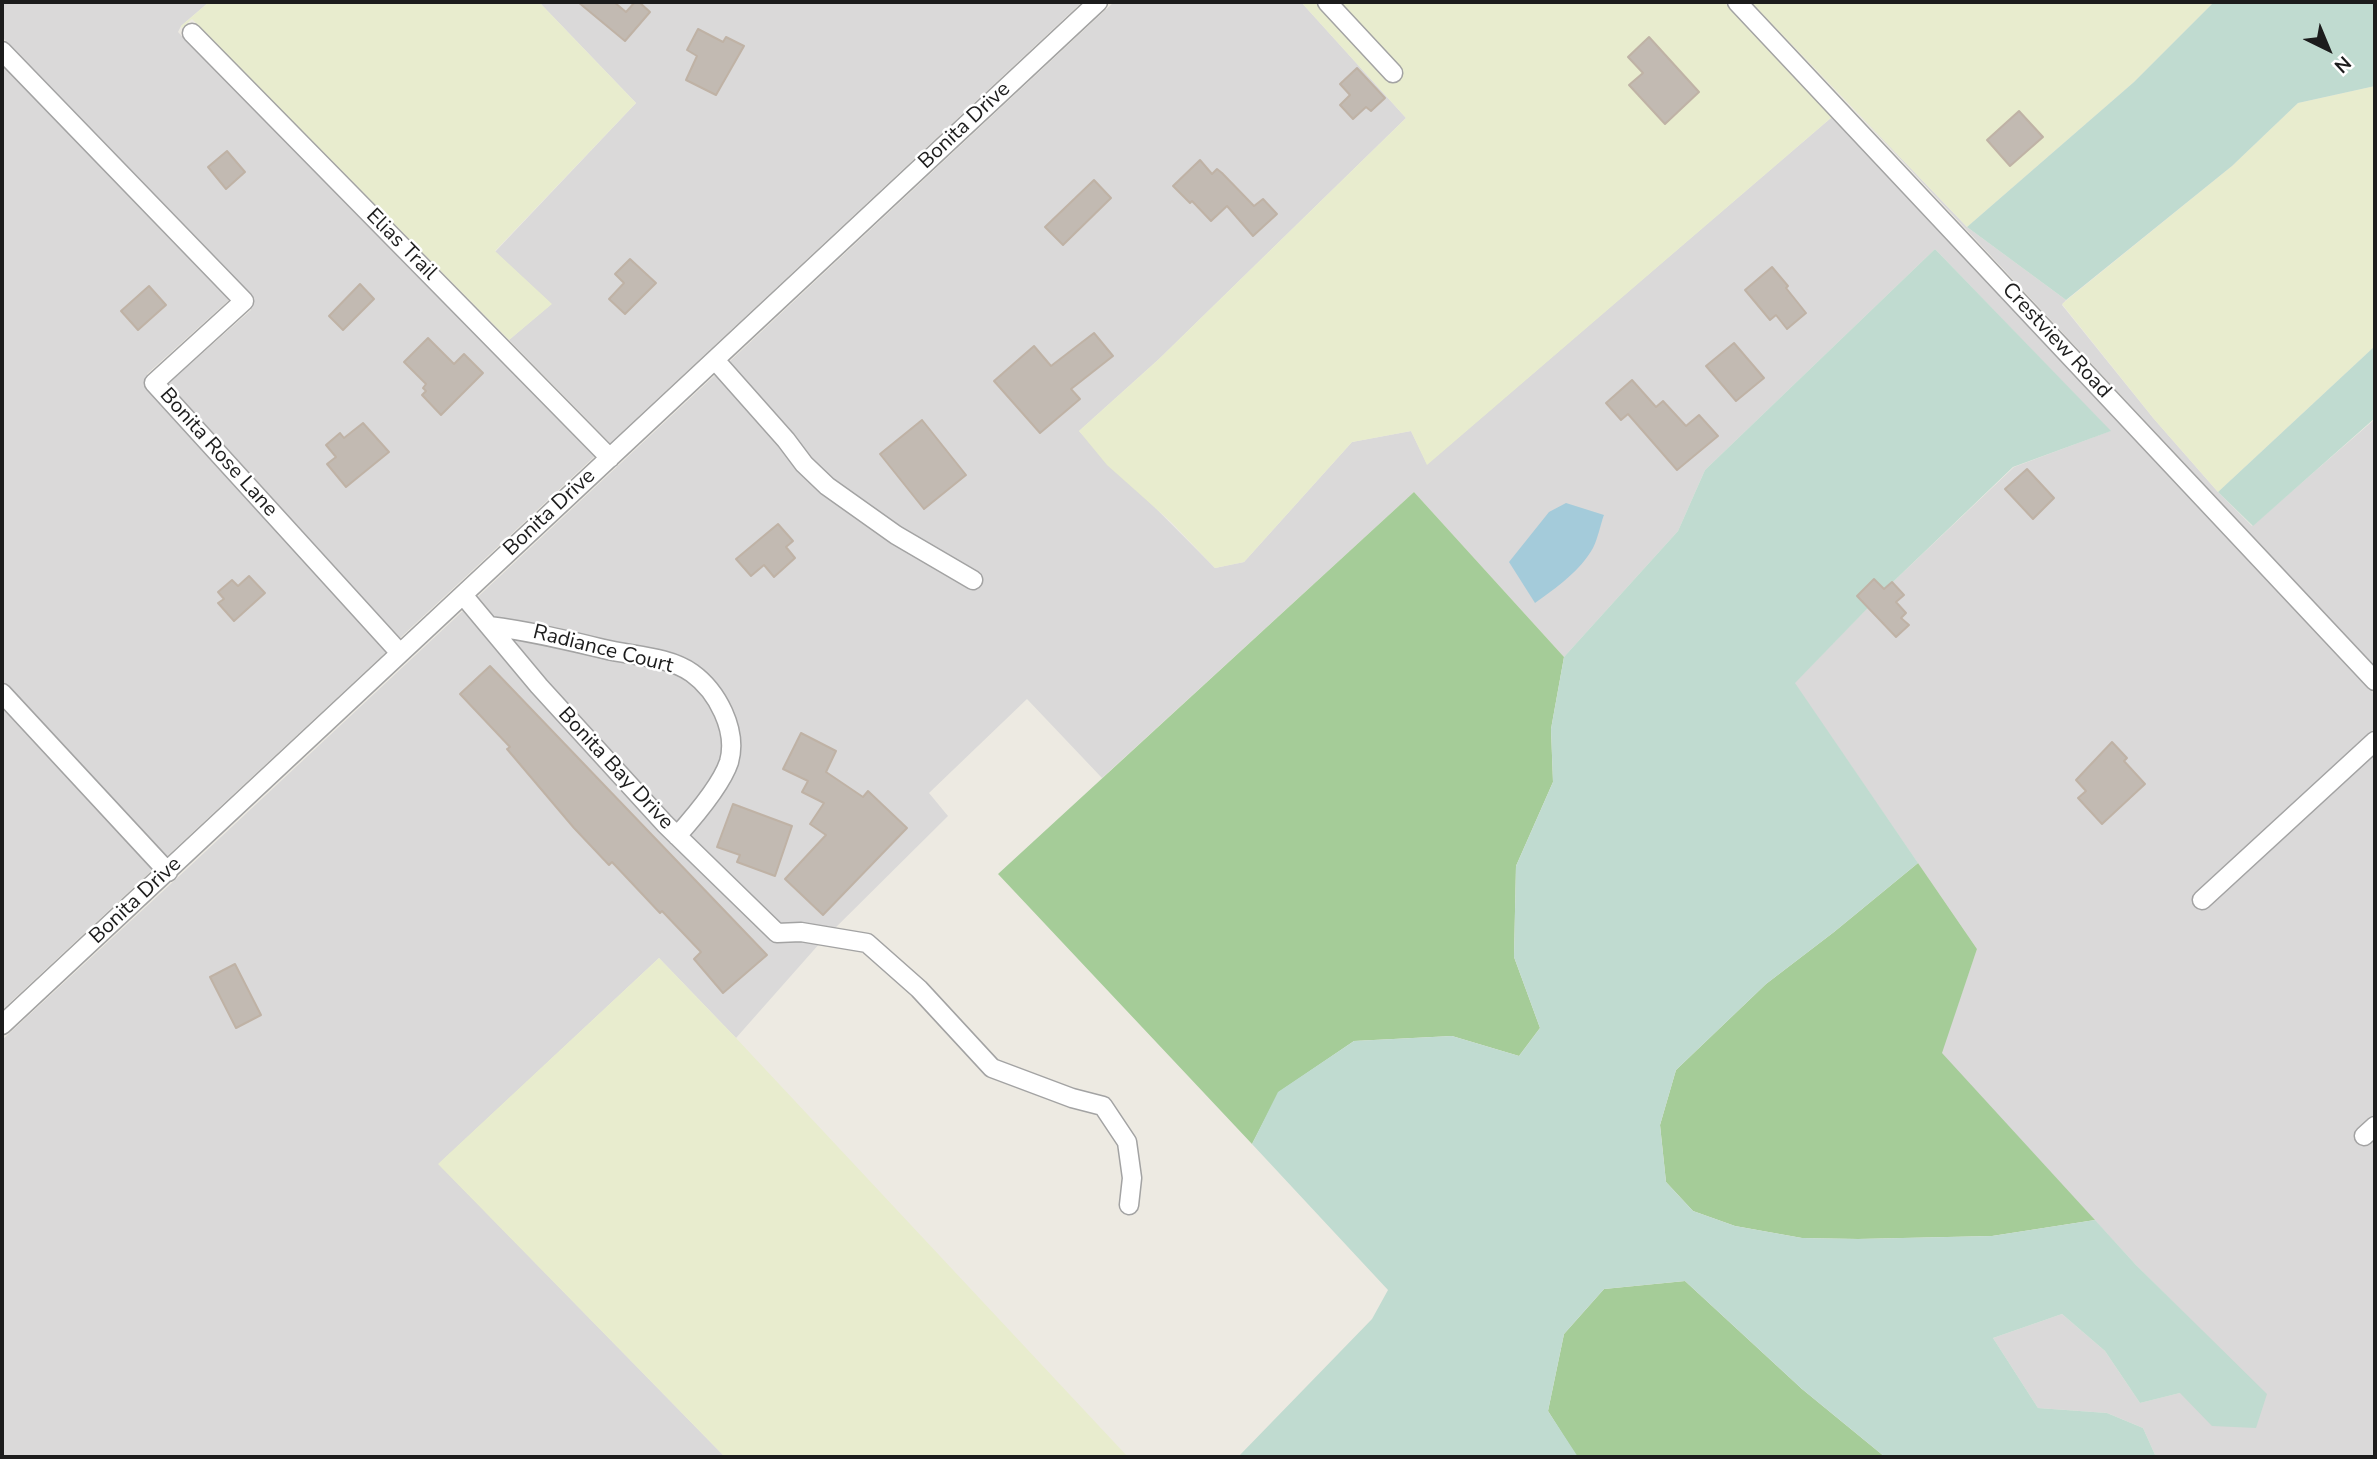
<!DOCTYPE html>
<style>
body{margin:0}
#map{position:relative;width:2377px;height:1459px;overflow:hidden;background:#edeae2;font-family:"Nunito Sans",sans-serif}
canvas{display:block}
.frame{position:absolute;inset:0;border:4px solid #1c1c1c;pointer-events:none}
.north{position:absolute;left:2293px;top:14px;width:70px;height:70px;-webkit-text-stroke:5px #fff;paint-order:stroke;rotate:137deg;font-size:19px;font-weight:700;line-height:28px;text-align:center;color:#1c1c1c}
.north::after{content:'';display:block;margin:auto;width:24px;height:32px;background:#1c1c1c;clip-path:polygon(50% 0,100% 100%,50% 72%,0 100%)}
</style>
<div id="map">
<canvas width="2377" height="1459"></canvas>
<div class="frame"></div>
<div class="north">N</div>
</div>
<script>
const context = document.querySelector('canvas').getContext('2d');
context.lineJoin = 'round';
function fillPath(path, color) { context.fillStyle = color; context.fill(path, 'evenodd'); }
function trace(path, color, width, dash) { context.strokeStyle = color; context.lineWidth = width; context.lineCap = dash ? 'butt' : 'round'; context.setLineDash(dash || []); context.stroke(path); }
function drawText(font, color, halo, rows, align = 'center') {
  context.font = font + ' "Nunito Sans",sans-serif'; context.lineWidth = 5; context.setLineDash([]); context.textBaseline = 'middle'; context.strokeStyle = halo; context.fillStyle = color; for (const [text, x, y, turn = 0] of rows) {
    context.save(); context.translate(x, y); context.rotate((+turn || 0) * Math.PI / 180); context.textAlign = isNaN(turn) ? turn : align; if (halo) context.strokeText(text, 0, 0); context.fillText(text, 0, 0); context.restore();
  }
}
const residential = new Path2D(`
 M2 2H209L181 26 178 32 595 456 400 638 168 384 251 310V294L2 37Z
 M539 2H1082L610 443 509 340 551 304 495 252 636 103Z
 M1114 2H1301L1406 118 1159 359 1079 431 1215 568 1244 562 1352 442 1411 431 1427 464 1832 117 2375 695V1457H2156L2143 1428 2107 1413 2038 1408 1993 1338 2062 1314 2105 1351 2140 1403 2180 1393 2266 1395 2136 1265 1941 1053 1977 949 1794 683 1895 580 2014 467 2110 431 1935 249 1705 470 1678 531 1564 657 1414 492 1102 778 1027 699 929 793 948 816 820 943 736 1038 659 958 439 1164 725 1457H2V1040L175 880ZM1604 515 1592 548 1578 566 1535 602 1510 562Z
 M2 65 229 300 147 374V389L386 652 2 1010Z
 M1849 104 1967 227 2066 300 2062 305 2154 419 2218 492 2252 526 2375 419V667Z`);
const farmland = new Path2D(`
 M209 2H539L636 103 495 251 552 304 509 340 192 19 182 28 181 26Z
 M1301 2H1724L1832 117 1427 465 1411 431 1352 442 1244 562 1215 568 1171 522 1107 465 1079 431 1159 359 1406 118Z
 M1751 2H2214L2134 82 1967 227Z
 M2375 86V346L2218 492 2154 419 2062 304 2232 166 2298 103Z
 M659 958 736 1038 1128 1457H725L438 1164Z`);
const forest = new Path2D(`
 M1414 492 1564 657 1551 729 1553 782 1516 866 1514 957 1540 1028 1519 1056 1452 1036 1354 1041 1279 1092 1252 1144 998 874Z
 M1918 863 1977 949 1942 1053 2095 1220 1992 1236 1858 1239 1802 1238 1735 1226 1693 1211 1666 1182 1660 1125 1676 1070 1766 984 1834 932Z
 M1685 1281 1802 1389 1885 1457H1578L1575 1454 1548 1411 1564 1334 1604 1289Z`);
const wetland = new Path2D(`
 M2214 2H2375V86L2298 103 2232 166 2066 300 1967 227 2134 82Z
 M1935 249 2111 431 2013 467 1895 580 1795 683 1918 863 1834 932 1766 984 1676 1070 1660 1125 1666 1182 1693 1211 1735 1226 1802 1238 1858 1239 1992 1236 2095 1220 2136 1265 2267 1394 2256 1428 2212 1426 2180 1393 2140 1403 2105 1351 2062 1314 1993 1338 2038 1408 2107 1413 2143 1428 2156 1457H1885L1802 1389 1685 1281 1604 1289 1564 1334 1548 1411 1578 1457H1238L1372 1319 1388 1290 1252 1144 1278 1092 1354 1041 1452 1036 1519 1056 1540 1028 1514 957 1516 866 1553 782 1551 729 1564 657 1678 531 1705 470Z
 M2375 346V418L2253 526 2218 492Z`);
const water = new Path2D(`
 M1566 503 1604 515C1600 526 1598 538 1593 548 1581 570 1555 589 1535 603L1509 562 1549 512Z`);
const building = new Path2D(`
 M578 2H614L626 12 635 2H639L650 12 625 41Z
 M698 29 723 42 726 37 744 46 716 95 686 80 697 56 687 50Z
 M1649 37 1699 92 1665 124 1629 85 1643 73 1628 57Z
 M1357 68 1385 98 1371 111 1366 107 1353 119 1340 105 1350 95 1340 84Z
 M2019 111 2043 137 2010 166 1987 140Z
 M227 151 245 172 226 189 208 167Z
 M1200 160 1212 174 1217 169 1222 173 1254 206 1263 199 1277 214 1253 236 1227 206 1211 221 1192 201 1190 203 1173 186Z
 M1094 180 1111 198 1063 245 1045 227Z
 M630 259 656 283 625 314 609 299 624 283 615 274Z
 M1772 267 1788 286 1786 288 1806 313 1787 329 1776 315 1770 320 1745 290Z
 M360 284 374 299 343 330 329 316Z
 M149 286 166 305 138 330 121 311Z
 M1094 333 1113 356 1071 389 1080 399 1040 433 994 381 1034 346 1051 366Z
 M428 338 454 364 464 354 483 373 441 415 422 395 426 391 423 388 426 384 404 362Z
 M1734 343 1764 378 1736 401 1706 366Z
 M1632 380 1656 407 1663 401 1686 426 1699 415 1718 436 1677 470 1628 414 1621 420 1606 403Z
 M922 420 966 475 924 509 880 454Z
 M363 423 389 452 346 487 327 464 336 457 326 445 340 433 344 438Z
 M2027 469 2054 498 2033 519 2005 489Z
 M778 524 793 541 786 547 795 558 774 577 764 565 751 576 736 559Z
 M249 576 265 593 234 621 218 603 224 599 218 592 232 580 238 586Z
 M1874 579 1884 589 1892 582 1904 595 1896 602 1906 613 1901 618 1909 625 1896 637 1857 596Z
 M490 666 767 955 723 993 694 959 701 952 662 911 660 913 612 862 609 865 574 828 507 749 510 747 460 694Z
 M801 733 836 751 826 772 863 797 868 791 907 828 823 915 785 879 826 835 810 824 824 803 802 792 808 781 783 769Z
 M2112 742 2127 758 2124 761 2145 784 2102 824 2078 798 2086 791 2076 780Z
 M733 804 792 826 775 876 737 862 740 855 717 847Z
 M235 964 261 1015 236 1028 210 977Z`);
const minor = new Path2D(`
 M1327 2 1393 73
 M1737 2 2375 681
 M192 33 610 458
 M2 51 244 301 154 383 400 653
 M715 360 786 440 804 464 827 486 896 535 973 580
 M463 595 539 686 665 824 777 933 801 932 867 943 919 989 992 1068 1072 1098 1103 1106 1127 1142 1132 1178 1129 1205
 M489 626C529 631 566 640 604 649 632 656 668 656 692 673 717 691 738 730 729 762 721 786 694 817 677 836
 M2 693 168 872
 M2202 900 2375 741
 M2 1025 1098 2
 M2364 1136 2375 1126`);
const streetNames = [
 ["Bonita Drive",965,126,-43],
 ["Elias Trail",401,245,45],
 ["Crestview Road",2056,341,47],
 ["Bonita Rose Lane",218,453,48],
 ["Bonita Drive",550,513,-43],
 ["Radiance Court",603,650,14],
 ["Bonita Bay Drive",615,769,47],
 ["Bonita Drive",136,901,-43]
];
fillPath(residential, '#dad9d9');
fillPath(farmland, '#e8ecce');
fillPath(forest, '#a5cc98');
fillPath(wetland, '#c0dbd0');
fillPath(water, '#a4cbda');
fillPath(building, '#c2bab2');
trace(building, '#bfb2a5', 2);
trace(minor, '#a3a3a3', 21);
trace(minor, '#fff', 18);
drawText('21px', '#1c1c1c', '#fff', streetNames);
</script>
